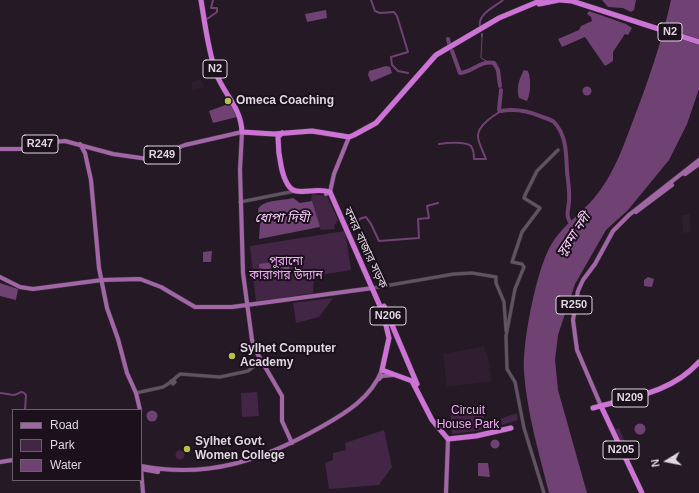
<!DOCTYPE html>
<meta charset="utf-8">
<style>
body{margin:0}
#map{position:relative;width:699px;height:493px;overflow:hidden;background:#251925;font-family:Helvetica,sans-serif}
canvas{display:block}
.legend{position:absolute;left:12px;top:409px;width:130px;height:72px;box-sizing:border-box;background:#1b101c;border:1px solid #695f6a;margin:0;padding:5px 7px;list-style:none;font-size:12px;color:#dfd6df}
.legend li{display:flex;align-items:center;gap:8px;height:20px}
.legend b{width:20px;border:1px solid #695f6a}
.north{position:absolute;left:647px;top:441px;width:40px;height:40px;-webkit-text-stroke:3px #1b101c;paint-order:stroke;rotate:260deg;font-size:11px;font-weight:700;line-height:16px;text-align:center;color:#dfd6df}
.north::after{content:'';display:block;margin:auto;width:14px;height:18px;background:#dfd6df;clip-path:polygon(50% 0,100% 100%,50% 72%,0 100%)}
</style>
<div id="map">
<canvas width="699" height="493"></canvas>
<ul class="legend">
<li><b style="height:5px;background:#a266a7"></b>Road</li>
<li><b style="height:11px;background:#432546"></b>Park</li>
<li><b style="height:11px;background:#704274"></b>Water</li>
</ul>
<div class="north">N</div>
</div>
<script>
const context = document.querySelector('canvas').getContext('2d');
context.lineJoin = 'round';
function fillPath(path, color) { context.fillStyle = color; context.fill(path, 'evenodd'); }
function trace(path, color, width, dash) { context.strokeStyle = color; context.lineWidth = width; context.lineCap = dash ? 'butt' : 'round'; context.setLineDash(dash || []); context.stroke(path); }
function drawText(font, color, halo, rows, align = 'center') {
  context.font = font + ' Helvetica,"Noto Sans Bengali",sans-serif'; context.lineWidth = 4; context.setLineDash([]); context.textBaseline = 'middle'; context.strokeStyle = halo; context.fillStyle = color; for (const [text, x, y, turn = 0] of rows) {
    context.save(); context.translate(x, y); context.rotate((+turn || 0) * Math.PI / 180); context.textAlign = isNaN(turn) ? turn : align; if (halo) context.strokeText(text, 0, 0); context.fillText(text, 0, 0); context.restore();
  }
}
const built = new Path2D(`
 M201 79 204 87 193 90 191 82Z
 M690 214 691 232 683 233 682 215Z
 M484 346 485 352H487L492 381 447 387 443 354Z`);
const green = new Path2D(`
 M312 194 327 196 338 220 334 226 335 229 321 230C316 221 309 205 312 194Z
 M345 231 351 270 314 276 313 293 256 302 250 246Z
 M333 298 319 317 296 323 293 303Z
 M257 392 259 416 242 417 241 393Z
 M483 404 484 430 452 434 450 407Z
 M517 413 518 420 502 425 500 419Z
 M619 428 626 445 621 447 614 430Z
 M384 430 392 467 379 485 329 489 325 463 333 460V453L346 450 345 443Z
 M175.5 455a4.5 4.5 0 1 1 9 0a4.5 4.5 0 1 1-9 0Z`);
const water = new Path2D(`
 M602 0H636L634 10 631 12 623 8 608 7Z
 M671 0H699V89L687 124 669 160 628 210 606 230 575 284 558 335 555 360 558 390 587 493H549C539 453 527 413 524 372 522 344 535 279 547 253 559 225 585 213 601 189 616 168 625 142 634 118 649 79 662 41 671 0Z
 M326 10 327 18 307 22 305 14Z
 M589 11 626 24 632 28 628 35 625 34 613 52V61L605 66 585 37 562 47 558 39 579 30 581 26 592 21 591 17 587 14Z
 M386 66 390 67 392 73 371 82 368 75 369 71Z
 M524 70 528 71C531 79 531 93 527 101L519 98C516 87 519 80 524 70Z
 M582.5 91a4.5 4.5 0 1 1 9 0a4.5 4.5 0 1 1-9 0Z
 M231 103 237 117 213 123 209 111Z
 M293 198 300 203 312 201 320 227 259 239 260 223 258 209C264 199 283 201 293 198Z
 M212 251 211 262H203V252Z
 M288 260 290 273 263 277 260 276 259 264Z
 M648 277 654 279 652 287 644 286V280Z
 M0 283 18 289 16 300 0 296Z
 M146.5 416a5.5 5.5 0 1 1 11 0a5.5 5.5 0 1 1-11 0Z
 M634.5 429a5.5 5.5 0 1 1 11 0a5.5 5.5 0 1 1-11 0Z
 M490.5 444a4.5 4.5 0 1 1 9 0a4.5 4.5 0 1 1-9 0Z
 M478 463H488L490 477 478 476Z`);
const stream = new Path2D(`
 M482 36 481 58 488 62`);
const canal = new Path2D(`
 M371 0 375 11 380 13 394 12 397 16 408 52 391 57 392 65 398 71 408 73
 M207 19 217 12V8H211L213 0
 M480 26C478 14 494 7 503 0
 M482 34V36
 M439 144C445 143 466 141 471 146 473 149 474 156 474 159H486C483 151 479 145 478 137 477 126 493 116 501 111
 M349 225 362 218 366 217 371 224 379 241 419 238 418 219 429 218 427 206 438 203
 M0 393C4 393 10 395 14 395 20 394 21 389 26 395L25 410`);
const river = new Path2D(`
 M448 39 449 43
 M452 51 460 73C473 72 481 60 494 63L498 70 500 86
 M501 90 499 110 501 111C513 109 528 111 540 116 544 118 551 119 554 122 567 136 566 154 567 171 568 182 570 192 569 202 568 212 565 216 572 225`);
const minor = new Path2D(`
 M240 202 295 191
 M373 288 454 274 472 273 496 277V283L504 302 506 331
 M173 380 180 374 220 377 248 371 261 361
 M173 380 175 382 173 384 171 381Z
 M136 393 163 387 171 382
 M544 493 524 428 515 382 507 369 506 336 515 289 524 267 522 264 512 262 522 232 540 208 524 198 525 195 537 171 558 150`);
const major = new Path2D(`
 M80 144 85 153 91 180 99 268 107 308 118 339 127 373 136 393 140 410
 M0 149H21L52 142 65 141 113 154 148 159 185 145 242 132 240 170 243 273 252 340 257 353 282 396V421L292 443
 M685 174 699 164
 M326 194 330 192 334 174 349 137
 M636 212 672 185
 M0 277 20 287 33 289 102 280 140 279 161 287 195 307H232L373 288
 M379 379 382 376 393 375
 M601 406 577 350 573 320 578 291 583 280 595 264 613 231 629 215 699 160
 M0 462 13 460
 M141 466C208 479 263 460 321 427 346 413 371 398 382 370
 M141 469 158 472
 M141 469 143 493
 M446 493 448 439`);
const highway = new Path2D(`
 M201 0C205 24 208 50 216 73 224 95 241 107 242 132L274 134 312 131 349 137 354 135 376 123 436 55 499 18 542 0
 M560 0 572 1 699 42
 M539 4 559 0
 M282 133 278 137C278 149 281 188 296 191 306 193 318 188 330 192
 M330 192 383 313 389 338 382 370 412 381 432 420 448 439 476 436 511 428
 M384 306 417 384
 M601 406 642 493
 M593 408C632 397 671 393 699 362`);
const markers = [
 [228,101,4,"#b6c148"],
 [232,356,4,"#b6c148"],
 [187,449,4,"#b6c148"]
];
const shields = [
 [670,32,24],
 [215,69,24],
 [40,144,36],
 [162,155,36],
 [574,305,36],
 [388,316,36],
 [630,398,36],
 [621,450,36]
];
const shieldNames = [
 ["N2",670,32],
 ["N2",215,69],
 ["R247",40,144],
 ["R249",162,155],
 ["R250",574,305],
 ["N206",388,316],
 ["N209",630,398],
 ["N205",621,450]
];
const poiNames = [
 ["Omeca Coaching",236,101],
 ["Sylhet Computer",240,349],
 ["Academy",240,363],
 ["Sylhet Govt.",195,442],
 ["Women College",195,456]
];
const streetNames = [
 ["বন্দর বাজার সড়ক",365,248,65]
];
const parkNames = [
 ["পুরানো",286,262],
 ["কারাগার উদ্যান",286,276],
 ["Circuit",468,411],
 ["House Park",468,425]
];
const waterNames = [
 ["ধোপা দিঘী",282,218],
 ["সুরমা নদী",574,235,-56]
];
fillPath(built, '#2f1e30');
fillPath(green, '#432546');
fillPath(water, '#704274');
trace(stream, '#704274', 1);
trace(canal, '#704274', 2);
trace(river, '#704274', 4);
trace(minor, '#3f3640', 4);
trace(major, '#3f3640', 5);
trace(highway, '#3f3640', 6);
trace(minor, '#615362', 3);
trace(major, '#a266a7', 4);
trace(highway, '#cd73d5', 5);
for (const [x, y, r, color] of markers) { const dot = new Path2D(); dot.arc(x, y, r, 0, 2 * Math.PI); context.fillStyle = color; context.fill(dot); trace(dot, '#1b101c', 1.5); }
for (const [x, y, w] of shields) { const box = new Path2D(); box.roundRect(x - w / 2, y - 9, w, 18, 3); context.fillStyle = '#1b101c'; context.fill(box); trace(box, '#dfd6df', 1); }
drawText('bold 11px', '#dfd6df', null, shieldNames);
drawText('bold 12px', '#dfd6df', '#1b101c', poiNames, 'left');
drawText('12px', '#dfd6df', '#1b101c', streetNames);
drawText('12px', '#f0aaf6', '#1b101c', parkNames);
drawText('italic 13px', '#f7cdfa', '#1b101c', waterNames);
</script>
